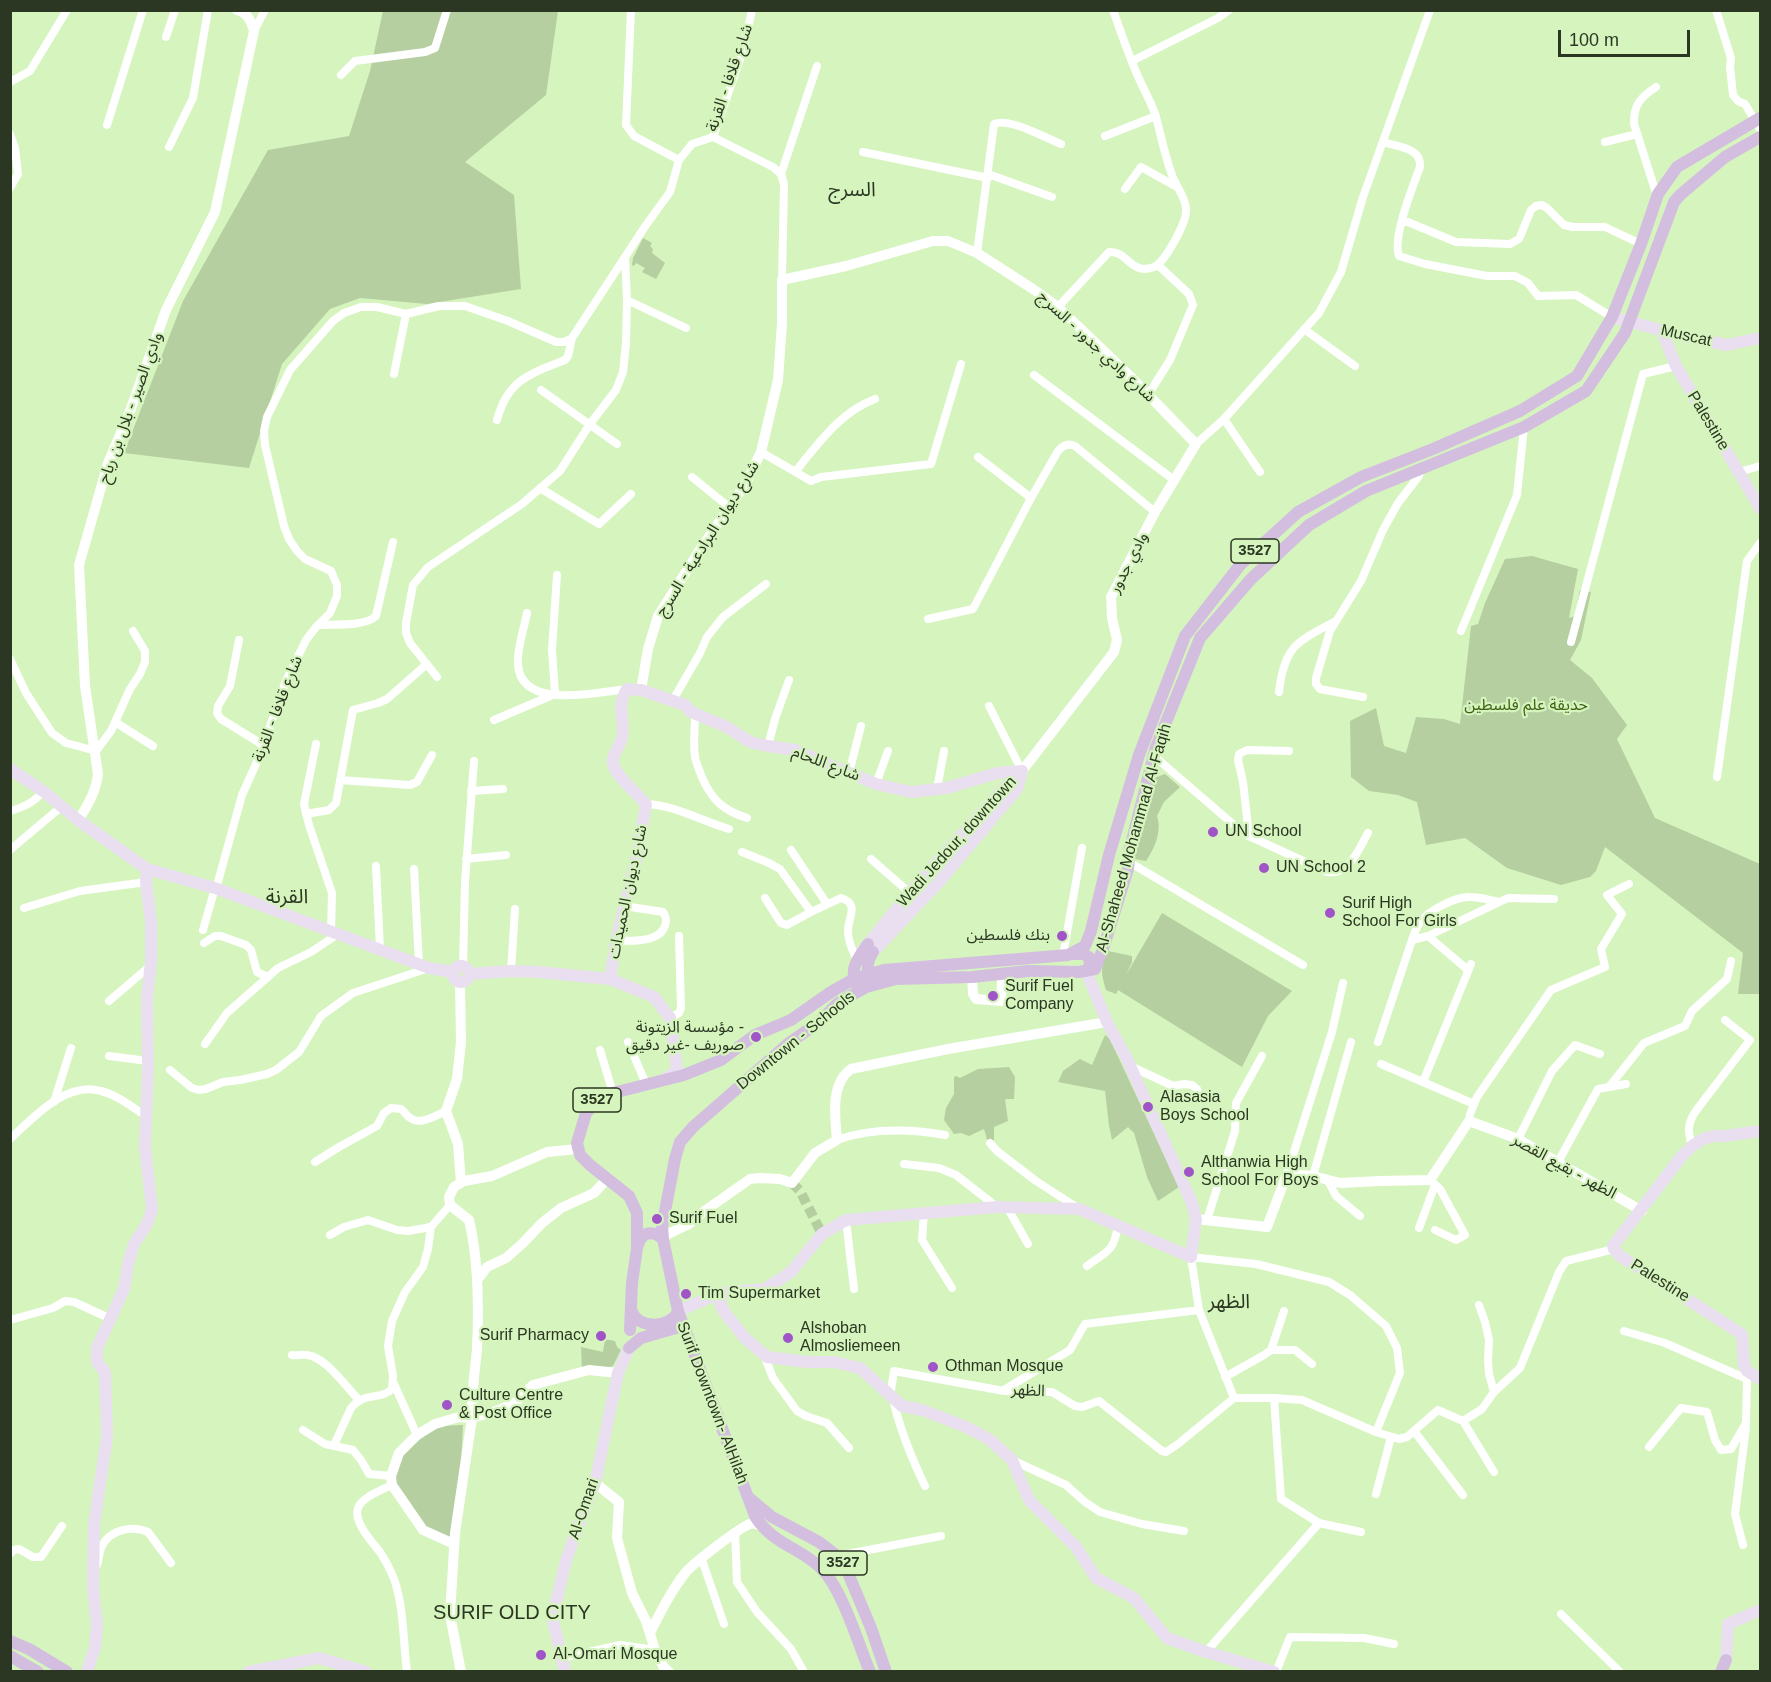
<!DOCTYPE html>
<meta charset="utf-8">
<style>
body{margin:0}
#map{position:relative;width:1771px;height:1682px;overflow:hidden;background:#d6f4be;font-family:Arial,sans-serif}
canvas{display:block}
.frame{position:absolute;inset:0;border:12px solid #2b3722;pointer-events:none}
.scale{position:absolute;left:1558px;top:30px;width:132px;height:27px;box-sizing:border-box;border:3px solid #2b3722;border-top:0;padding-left:8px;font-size:18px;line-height:21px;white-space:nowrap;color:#2b3722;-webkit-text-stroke:4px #d6f4be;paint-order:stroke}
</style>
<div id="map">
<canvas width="1771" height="1682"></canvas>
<div class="frame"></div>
<div class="scale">100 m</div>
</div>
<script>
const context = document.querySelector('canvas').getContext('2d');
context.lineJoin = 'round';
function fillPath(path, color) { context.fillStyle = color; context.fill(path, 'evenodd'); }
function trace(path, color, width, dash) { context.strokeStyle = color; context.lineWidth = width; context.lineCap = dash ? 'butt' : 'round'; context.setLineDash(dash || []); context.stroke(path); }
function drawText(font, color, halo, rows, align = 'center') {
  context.font = font + ' Arial,"Noto Sans Arabic",sans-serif'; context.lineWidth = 4.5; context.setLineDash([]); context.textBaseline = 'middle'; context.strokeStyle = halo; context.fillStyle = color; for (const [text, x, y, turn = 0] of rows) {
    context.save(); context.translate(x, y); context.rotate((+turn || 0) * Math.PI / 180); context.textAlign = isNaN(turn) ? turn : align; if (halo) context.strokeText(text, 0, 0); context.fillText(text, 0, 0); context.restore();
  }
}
const green = new Path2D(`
 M383 11H558L546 95 465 162 514 195 521 289 427 304 360 298 330 309 282 364 249 468 124 453 183 301 268 150 349 136 370 71Z
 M643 238 652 243 650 246 653 249 652 253 665 263 656 279 642 272 645 268 636 263 634 266 632 265 633 258Z
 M1532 556 1578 569 1569 618 1575 616 1580 590 1591 592 1581 640 1570 660 1592 678 1627 725 1617 739 1655 818 1760 864V994H1738L1743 953 1605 847 1596 871 1590 877 1561 885 1507 868 1465 838 1426 845 1417 802 1398 795 1369 791 1351 777 1350 721 1376 708 1384 746 1406 753 1416 717 1444 719 1460 724 1471 626 1478 624 1485 603 1505 559Z
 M1165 774 1180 787 1164 802 1157 816C1162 831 1155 848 1146 861L1135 859 1132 846 1154 778Z
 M1162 913 1292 991 1268 1016 1242 1067 1118 990 1116 994 1106 990C1101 973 1100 967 1108 951L1132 956V962L1126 975Z
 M1105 1035 1109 1038 1114 1048 1179 1187 1158 1201 1147 1177 1134 1133 1128 1127 1112 1140 1109 1126 1105 1091 1058 1082 1063 1071 1080 1059 1092 1065Z
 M1009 1067 1015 1077 1014 1099H1005L1008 1121 994 1127V1140L988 1143 984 1129 969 1136 961 1133 954 1134 944 1120 946 1108 954 1094V1077L956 1076 960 1078 978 1069Z
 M605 1339 615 1341 617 1347 621 1350 613 1366 606 1368 582 1370 581 1347 603 1352Z
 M463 1425 457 1542 425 1528 394 1480 401 1454 437 1426Z`);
const tertiaryTunnel = new Path2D(`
 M792 1183 800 1191 822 1234`);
const minor = new Path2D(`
 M631 10 626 125 634 136 679 160
 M1716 10 1731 58 1730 67 1733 95 1738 101 1745 104 1760 129
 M254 31 265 10
 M166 37 175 10
 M1132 61 1218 18 1229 10
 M341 75 355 61 425 52 435 48 447 10
 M10 82 30 71 67 10
 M1656 87C1641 97 1633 105 1634 124L1657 196
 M107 125 143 10
 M10 134 15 148 18 174 10 188
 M1105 136 1156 116
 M713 137 773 167 781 174 784 184 782 280
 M1383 142C1398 147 1422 148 1420 167 1413 186 1392 238 1399 256L1425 264 1487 276H1515L1528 283 1538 296 1576 295 1612 317
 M1605 142 1637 134
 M169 147 193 98 208 10
 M863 152 988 178
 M781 174 817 66
 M988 174 1052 197
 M1125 189 1141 167 1177 187
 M1403 220 1456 242 1510 244 1519 239 1531 210 1536 206 1542 205 1547 208 1564 225 1573 227H1605L1641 244
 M977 253 994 124C1009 117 1045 138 1061 144
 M627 300 686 328
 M1058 307 1109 252C1127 250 1131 276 1154 267 1165 262 1188 221 1186 208 1185 197 1176 186 1172 175 1165 156 1161 136 1156 117 1153 106 1146 94 1141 83 1130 60 1122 35 1113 10
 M1304 329 1355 366
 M394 374 406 314
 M1034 375 1174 480
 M541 390 617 444
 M1148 395 1170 360 1193 305 1189 294 1158 265
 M1224 419 1260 472
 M497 420C508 379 530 374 565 360L568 356 572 338
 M1196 444 1224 419 1319 313 1341 272 1363 197 1430 10
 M761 452 811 481 821 477 931 464 961 364
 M978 457 1031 498
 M795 472C818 444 840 412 875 399
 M1739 472 1760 466
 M692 477 729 507
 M540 488 599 524 631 494
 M527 613C524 629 517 648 518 664 520 711 598 692 627 689
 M928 619 973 609 1031 498 1058 451C1063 445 1069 443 1075 446L1155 512
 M318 625C334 624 365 627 376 616L393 542
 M1461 631 1517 495 1524 427
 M239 640 230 686 218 706 217 713 221 719 263 745
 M1571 642 1643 374 1676 366
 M10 659 26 693 52 733 66 743 96 751 111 731 130 689 140 674 145 662V651L133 631
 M437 677 410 643 406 633V623L413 585 428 567 522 504 560 471 590 424 616 390 623 372 626 343 627 300 625 257
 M1279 692C1284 647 1296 642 1334 622
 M1363 697 1320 689 1316 684V678L1330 631 1361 581 1383 530 1398 503 1419 476 1421 468
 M673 700 700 653 707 637 723 617 766 584
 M989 706 1022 771
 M695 714C695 728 693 744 695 757 696 763 699 769 701 775 711 799 722 810 747 818
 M494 720 555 694 552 650 557 575
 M115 722 153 746
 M316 744 304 804 309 825 332 893 331 931
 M768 746 775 719 789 680
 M1154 756 1234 825 1249 836 1327 872C1350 875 1358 850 1368 833
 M849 773 861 726
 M1717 777 1747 561 1760 543
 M340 780 410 785 417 782 432 755
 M876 784 888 751
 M937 789 944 751
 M471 791 503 789
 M646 804C675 805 701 821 729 829
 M10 811C24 807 35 802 43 791
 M306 814 329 810 336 803 353 710 378 703 387 699 427 664
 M1249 836 1243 782 1238 760 1239 754 1247 750 1289 751
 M10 850 61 807
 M791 850 827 904
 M742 852 769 863 780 869 811 912
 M466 859 506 855
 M871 859 910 893
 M1129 862 1303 965
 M376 866 380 949
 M414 869 419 964
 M216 889 242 795 260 755 285 683 306 640 316 627 330 613 337 596V585L331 571 305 559 297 551 289 539 284 526 265 445 264 431 267 417 290 370 333 321 344 313 361 307H377L406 314 439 306H465L508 321 556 342H564L572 338 646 225 670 192 679 160 692 144 713 137 743 51 752 10
 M765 898 781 923 787 925 811 912 841 898C860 904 848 917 848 931 848 940 852 950 856 958
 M24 908 80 891 146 882
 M203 930 215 888
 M1428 936 1508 898 1554 899
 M1412 940C1414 934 1416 928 1420 922 1428 911 1456 896 1470 897 1480 897 1489 900 1499 902
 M616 941C631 940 658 944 665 926 667 920 666 917 663 912L624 906
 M204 943 215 936H221L246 945 251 950 257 972 268 977
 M1063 955 1082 848
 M463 967 465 882 474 761
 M511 971 515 909
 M109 1001 150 966
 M670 1018 679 1013 681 1008 679 936
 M628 1042 646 1084
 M1378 1042 1412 940 1428 936 1468 970
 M205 1044 227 1013 278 968 311 952 338 934
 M600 1050 613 1093
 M109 1056 148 1061
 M1381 1064 1474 1104
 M1130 1066 1173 1086 1184 1084 1192 1085 1197 1089 1200 1098
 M170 1070 192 1088 199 1090 206 1089 223 1082 240 1080 267 1074 276 1070 299 1052 321 1016 353 993 429 968
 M1423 1082 1471 964
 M1609 1087 1644 1043 1685 1026 1692 1011 1727 979 1731 961
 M54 1102 71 1048
 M1469 1121 1470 1114 1477 1097 1551 990 1605 967 1601 949 1622 914 1607 895 1629 884
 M10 1139C34 1117 66 1081 101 1091 117 1095 132 1107 146 1116
 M1518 1139 1552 1071 1575 1045 1600 1054
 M837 1140C871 1128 910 1129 945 1135
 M990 1143 997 1151 1036 1181 1078 1208
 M1692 1146C1688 1132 1687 1125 1695 1112L1750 1040 1725 1020
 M315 1162 339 1147 377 1126 384 1113 391 1108 401 1109C405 1112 407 1117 412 1119 421 1125 437 1115 446 1111
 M1558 1162 1598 1089 1626 1084
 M904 1164 939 1168 956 1175 997 1207
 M1287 1174 1332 1032 1343 983
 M1313 1176 1351 1042
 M1327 1179 1336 1196 1360 1216
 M1430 1180 1440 1189 1465 1235 1456 1240 1435 1230
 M1007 1207 1028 1244
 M924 1213 922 1240 952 1288
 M846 1220 854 1289
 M1207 1220 1235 1131 1236 1103 1262 1056
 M1419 1228 1435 1185
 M330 1235 344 1227 368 1220 397 1230 408 1231 431 1227
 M1087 1266C1107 1251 1114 1252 1118 1225
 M1479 1305 1485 1322 1489 1340 1488 1361 1489 1374 1494 1392
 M1199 1310 1234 1398
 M10 1320 53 1308 65 1301 74 1302 111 1319
 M1624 1331 1665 1343 1747 1379V1374
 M1271 1350 1284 1311
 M292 1355C297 1356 303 1354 307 1355 326 1357 346 1387 359 1400
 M764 1355 773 1378 797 1411 806 1416 827 1423 849 1448
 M1225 1377 1264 1355 1271 1350H1295L1312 1364
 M394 1384 417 1435
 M1004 1390 1070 1350 1085 1324 1199 1310 1191 1257 1256 1264 1329 1282 1350 1295 1386 1326 1397 1348 1400 1373 1376 1432
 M890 1396 894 1371 1004 1391 1052 1392 1075 1406 1082 1407 1099 1401 1162 1451 1166 1452 1178 1444 1234 1398H1274L1302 1400 1376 1432 1399 1439 1407 1437 1438 1410 1463 1421 1494 1472
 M1274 1398 1281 1499 1319 1523 1361 1532
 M893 1399C900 1430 911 1457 925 1486
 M1463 1421 1482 1409 1494 1392 1520 1368 1559 1272 1566 1261 1614 1249
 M303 1430 325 1444 353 1450 361 1460 369 1474 391 1476
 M1414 1431 1463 1495
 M334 1445 351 1408C365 1391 380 1401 392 1389L393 1376 388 1346 392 1321 405 1292 423 1267 428 1249 431 1227 450 1205
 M1649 1447 1681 1408 1707 1412 1715 1440 1721 1450 1731 1449 1746 1423 1747 1379
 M1012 1460 1066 1485 1085 1502 1100 1512 1142 1524 1184 1531
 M392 1485C382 1490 362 1497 358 1508 353 1522 372 1542 380 1552 384 1558 388 1565 391 1572 404 1598 403 1642 407 1672
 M1376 1494 1391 1437
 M735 1532 737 1582 757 1612 791 1649 804 1672
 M1743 1545 1735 1514 1746 1427
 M10 1554 14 1550 19 1549 33 1557H41L62 1526
 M837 1556 941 1536
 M702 1560 724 1624
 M97 1565C99 1559 99 1552 102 1546 109 1530 132 1525 148 1532L171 1563
 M1561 1614 1620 1672
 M1206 1652 1319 1523
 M561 1658 620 1645 655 1650
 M1276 1672 1290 1637 1364 1638 1394 1644`);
const tertiary = new Path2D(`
 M641 690 648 649 658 616 703 545 746 483 761 452 778 380 782 323V280L846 266 933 241H948L977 253 1033 289 1058 307 1130 376 1196 444 1155 512 1111 597 1112 618 1117 640 1114 652 1022 771
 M78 820C88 806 96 792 98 774L85 686 79 565 108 463 129 414 166 310 215 212 254 31C251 21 248 13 237 10
 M972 977 973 994 976 999 1001 1001 1002 980 1014 972
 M460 982 461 1042 457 1079 446 1111 458 1144 461 1182
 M1196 1219 1267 1227 1287 1174 1313 1176 1340 1183 1380 1181 1430 1180 1469 1121 1518 1139 1642 1211
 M663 1239 668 1234 689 1224 703 1212 750 1179 760 1178 780 1179 792 1183 815 1153 837 1140C835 1117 830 1084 851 1069L948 1049 1107 1022
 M478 1279 487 1267 506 1258 522 1244 542 1223 561 1208 594 1193 608 1178
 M595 1483 619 1502 617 1538 632 1593 646 1621 655 1650 663 1666 669 1672
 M454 1544 423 1530 392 1485 391 1476 399 1453 417 1435 435 1424 459 1417 472 1418 499 1410 516 1402 533 1385 589 1370 618 1373
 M650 1633C660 1613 672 1589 686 1572 694 1563 740 1527 750 1524 755 1522 759 1525 763 1527
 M461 1672 450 1615 455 1533 472 1418C471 1394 475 1372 477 1349 479 1306 479 1261 469 1220L450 1205 449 1197 454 1187 464 1181 492 1176 547 1152 578 1149`);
const secondary = new Path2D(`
 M1612 317 1683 336 1727 345 1760 338
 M1662 331 1676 366 1760 508
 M10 769 43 791 78 820 147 869 215 888 429 968 453 972
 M862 951 917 884 1015 776 1021 771
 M873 952 939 882 1017 789 1022 771
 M453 974a8 8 0 1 1 16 0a8 8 0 1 1-16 0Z
 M469 974 511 971 539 972 610 979 654 997 670 1018 677 1070 665 1079
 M610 979 616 941 639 849 646 804C637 793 617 778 613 764 611 755 620 747 622 738 626 719 615 709 627 689L641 690 685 705 691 712 727 727 750 742 768 746 795 750 876 784 911 792 947 788 997 773 1022 771
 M1760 1131 1725 1136H1714L1703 1139 1692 1146 1681 1157 1613 1246 1614 1249 1620 1256 1740 1333 1742 1335 1744 1366 1747 1371 1760 1379
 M720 1293 721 1306 725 1313 745 1338 767 1357 807 1362H834L860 1368 902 1406 922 1410 964 1426 989 1439 1012 1460 1029 1500 1076 1547 1096 1578 1134 1598 1167 1638 1206 1652 1274 1672
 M678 1311 720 1293 765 1289 791 1272 822 1234 846 1220 997 1207 1079 1209 1191 1257 1196 1219 1192 1203 1127 1059 1107 1022 1086 971
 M1726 1660 1728 1624 1760 1610
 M87 1672 95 1647 97 1625 93 1589 94 1524 107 1437 105 1372 97 1362V1348L124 1289 128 1264 134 1244 147 1224 152 1209 145 1147 148 1067 147 998 151 962V921L146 882 147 869
 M248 1672 319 1658 366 1672
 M565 1672 553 1621V1615L567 1557 595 1483 618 1373 629 1348`);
const primary = new Path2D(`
 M1072 954H1083L1089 957 1090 966 1086 971
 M872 973 868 970C867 963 869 958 873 952
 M856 984C849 967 859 958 868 944
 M638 1245C642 1231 653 1230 663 1239
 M631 1310C639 1331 671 1328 678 1311
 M630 1330 632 1283 637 1248V1213L629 1196 590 1165 580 1155 577 1143 586 1113 601 1096 613 1093 684 1075 721 1060 755 1035 791 1020 831 992 854 979 884 970 1068 955 1085 946 1091 931 1109 855 1139 755 1185 636 1240 565 1298 512 1361 477 1433 449 1520 411 1577 376 1612 317 1641 244 1658 194 1677 167 1760 118
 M629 1348 641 1338 683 1326
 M748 1497 772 1517 819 1542 841 1559 848 1573 871 1628 886 1672
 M10 1641 29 1649 67 1672
 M10 1656 38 1672
 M870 1672C858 1643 843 1592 823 1570 802 1548 773 1545 755 1516L678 1311 663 1239 662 1227 675 1159 680 1142 693 1127 789 1043 818 1023 838 1003 866 987 896 979 972 977 1028 971 1079 972 1095 969 1103 949 1128 869 1130 848 1156 747 1200 638 1251 579 1309 525 1366 491 1524 427 1586 391 1625 333 1674 202 1680 195 1725 157 1760 137
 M1721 1672 1726 1660`);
const markers = [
 [1213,832,6,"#9f55c8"],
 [1264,868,6,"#9f55c8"],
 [1330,913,6,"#9f55c8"],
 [1062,936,6,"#9f55c8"],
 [993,996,6,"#9f55c8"],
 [756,1037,6,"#9f55c8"],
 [1148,1107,6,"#9f55c8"],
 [1189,1172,6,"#9f55c8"],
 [657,1219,6,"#9f55c8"],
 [686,1294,6,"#9f55c8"],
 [601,1336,6,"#9f55c8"],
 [788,1338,6,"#9f55c8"],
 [933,1367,6,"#9f55c8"],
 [447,1405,6,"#9f55c8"],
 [541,1655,6,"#9f55c8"]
];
const shields = [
 [1255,551,48],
 [597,1100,48],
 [843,1563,48]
];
const shieldNames = [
 ["3527",1255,551],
 ["3527",597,1100],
 ["3527",843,1563]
];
const streetNames = [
 ["شارع قلافا - القرنة",730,78,-71],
 ["Muscat",1686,336,13],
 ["شارع وادي جدور - السرج",1096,347,43],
 ["وادي الصير - بلال بن رباح",131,408,-70],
 ["Palestine",1708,421,59],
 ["شارع ديوان البرادعية - السرج",708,539,-58],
 ["وادي جدور",1129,563,-63],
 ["شارع قلافا - القرنة",278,709,-69],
 ["شارع اللحام",826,764,21],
 ["Al-Shaheed Mohammad Al-Faqih",1134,838,-74],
 ["Wadi Jedour, downtown",957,842,-48],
 ["شارع ديوان الحميدات",628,892,-78],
 ["Downtown - Schools",796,1041,-39],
 ["الظهر - بقيع القصر",1564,1167,29],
 ["Palestine",1660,1281,32],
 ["الظهر",1028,1391,3],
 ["Surif Downtown- AlHilah",712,1403,69],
 ["Al-Omari",584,1509,-71]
];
const parkNames = [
 ["حديقة علم فلسطين",1526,706]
];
const poiNames = [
 ["UN School",1225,832],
 ["UN School 2",1276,868],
 ["Surif High",1342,904],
 ["School For Girls",1342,922],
 ["بنك فلسطين",1050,936,"right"],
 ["Surif Fuel",1005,987],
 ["Company",1005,1005],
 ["مؤسسة الزيتونة -",744,1028,"right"],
 ["صوريف -غير دقيق",744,1046,"right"],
 ["Alasasia",1160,1098],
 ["Boys School",1160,1116],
 ["Althanwia High",1201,1163],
 ["School For Boys",1201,1181],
 ["Surif Fuel",669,1219],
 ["Tim Supermarket",698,1294],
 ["Alshoban",800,1329],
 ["Almosliemeen",800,1347],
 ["Surif Pharmacy",589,1336,"right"],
 ["Othman Mosque",945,1367],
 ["Culture Centre",459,1396],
 ["& Post Office",459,1414],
 ["Al-Omari Mosque",553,1655]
];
const quarterNames = [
 ["السرج",852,190],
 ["القرنة",287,897],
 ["الظهر",1229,1302],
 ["SURIF OLD CITY",512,1613]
];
fillPath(green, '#b5cfa1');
trace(tertiaryTunnel, '#b4ce9f', 10, [10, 5]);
trace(minor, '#fff', 8);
trace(tertiary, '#fff', 10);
trace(secondary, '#e9dff0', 12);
trace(primary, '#d3bee0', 12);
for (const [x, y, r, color] of markers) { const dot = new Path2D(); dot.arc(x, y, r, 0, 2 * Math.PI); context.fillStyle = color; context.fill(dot); trace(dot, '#d6f4be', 2); }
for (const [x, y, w] of shields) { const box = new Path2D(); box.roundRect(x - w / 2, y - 12, w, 24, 4.5); context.fillStyle = '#d6f4be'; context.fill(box); trace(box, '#2b3722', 1.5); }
drawText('bold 15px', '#2b3722', null, shieldNames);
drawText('16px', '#2b3722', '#d6f4be', streetNames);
drawText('16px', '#3e6213', '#d6f4be', parkNames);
drawText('16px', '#2b3722', '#d6f4be', poiNames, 'left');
drawText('20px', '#2b3722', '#d6f4be', quarterNames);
</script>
